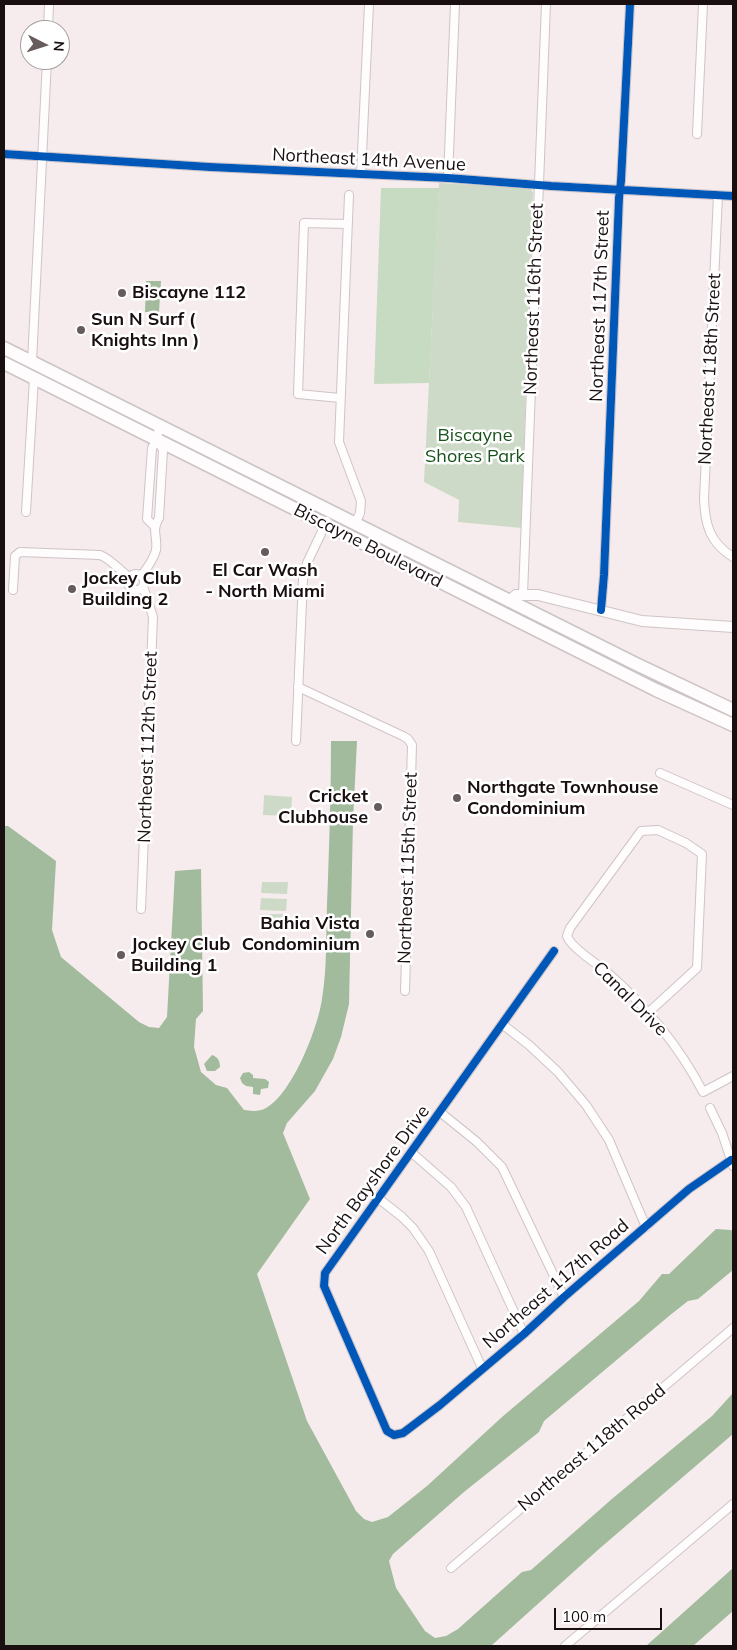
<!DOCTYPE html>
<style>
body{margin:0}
#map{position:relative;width:737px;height:1650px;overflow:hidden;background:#f7eced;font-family:Mulish,sans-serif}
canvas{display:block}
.frame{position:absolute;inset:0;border:5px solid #1a0f10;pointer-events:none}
.north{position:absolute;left:20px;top:20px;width:50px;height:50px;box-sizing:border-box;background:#fff;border:1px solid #a39f9f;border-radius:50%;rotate:95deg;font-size:14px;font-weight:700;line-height:20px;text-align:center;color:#1a0f10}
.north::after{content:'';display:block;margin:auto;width:18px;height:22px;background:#675c5d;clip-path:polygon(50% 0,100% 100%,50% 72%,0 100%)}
.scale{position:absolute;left:554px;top:1608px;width:108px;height:22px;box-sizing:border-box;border:2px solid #1a0f10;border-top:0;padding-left:6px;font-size:15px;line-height:18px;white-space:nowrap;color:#1a0f10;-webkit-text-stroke:4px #fff;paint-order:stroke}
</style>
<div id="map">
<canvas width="737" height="1650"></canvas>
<div class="frame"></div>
<div class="north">N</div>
<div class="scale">100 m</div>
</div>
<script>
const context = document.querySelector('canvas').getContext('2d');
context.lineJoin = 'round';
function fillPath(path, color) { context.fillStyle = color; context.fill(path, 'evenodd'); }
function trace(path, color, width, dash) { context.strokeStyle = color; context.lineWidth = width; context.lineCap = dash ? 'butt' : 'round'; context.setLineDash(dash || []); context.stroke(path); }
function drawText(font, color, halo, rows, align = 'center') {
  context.font = font + ' Mulish,sans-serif'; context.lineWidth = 5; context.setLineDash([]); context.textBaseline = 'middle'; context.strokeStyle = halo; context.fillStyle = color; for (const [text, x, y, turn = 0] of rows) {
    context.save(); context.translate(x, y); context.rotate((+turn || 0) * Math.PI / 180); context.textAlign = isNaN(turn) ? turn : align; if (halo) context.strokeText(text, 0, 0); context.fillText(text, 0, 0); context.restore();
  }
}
const green = new Path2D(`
 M439 183 529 188 533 192 521 528 458 522 459 500 424 482Z
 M264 795 292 797 291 816 263 815Z
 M262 882H288L287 894 261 893Z
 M261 898 287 899 286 911 260 910Z
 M260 914H286V926L260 925Z`);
const forest = new Path2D(`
 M381 188H439L429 383 374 384Z`);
const water = new Path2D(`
 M146 281H161L159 312H145Z
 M331 741H357L353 821 349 1004 341 1037 333 1059 315 1091 287 1123 283 1133 310 1199 257 1274 307 1421 356 1511 364 1519 372 1522 388 1517 427 1486 502 1417 639 1301 662 1274H669L716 1229 731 1230 733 1232V1270L698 1299 688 1301 669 1316 544 1421 539 1432 464 1492 393 1554 389 1561 396 1588 425 1631 435 1638 446 1636 458 1629 522 1572 531 1570 613 1498 712 1416 733 1393V1434L599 1549 491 1646H4V826H8L56 861 52 930 61 957 139 1022 149 1027 159 1028 167 1017 175 871 201 869 203 1011 196 1019 194 1047 201 1072 216 1085 227 1088 244 1110C251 1111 259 1112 266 1108 292 1094 318 1028 322 999 327 968 326 936 327 905 329 850 331 796 331 741Z
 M212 1055C218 1057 220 1061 220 1067L215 1071H207L204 1064Z
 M249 1072 253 1075V1078L265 1079 269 1082 268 1088 261 1089 260 1095 253 1094V1087L246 1086 242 1083 240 1078 243 1073Z
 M733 1568V1611L693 1646H646Z`);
const minor = new Path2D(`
 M48 30 49 4
 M697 134 703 4
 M4 154 210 167 448 178 551 186 733 196
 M361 174 369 4
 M448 178 455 4
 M349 195 339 442 361 501 360 513 355 524
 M718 195 704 499C705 525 710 543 733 557
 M32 362 47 60
 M340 398 298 394 304 223 347 224
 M26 512 34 378
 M154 526 147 519 152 448 157 440 159 426
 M128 582a8 8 0 1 1 16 0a8 8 0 1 1-16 0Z
 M142 575C147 568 154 559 156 550 158 536 151 531 159 518L163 450 158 442
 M13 590 15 556 20 552 100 555C111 559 119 570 129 577
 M523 594 546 4
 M601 610 604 575 619 198 621 181 630 4
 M298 687 403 736 408 739 412 745 405 991
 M296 741 303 579 307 563 327 521
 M660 773 733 805
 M141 909 153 617 143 586
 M554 951 325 1273 324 1286 387 1431 394 1435 403 1433 440 1405 524 1334 564 1297 689 1189 731 1160
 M649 1012 697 968 702 854 686 843 658 830 641 831 570 928 567 936 569 940C578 953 595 962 607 972 646 1006 679 1046 703 1092L733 1076
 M502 1024 529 1045 558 1072 586 1105 609 1140 646 1227
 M710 1108 722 1133 733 1166
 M440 1112 477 1142 502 1167 564 1297
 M411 1152 451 1187 466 1207 524 1334
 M378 1198 402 1217 413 1228 429 1251 482 1368
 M451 1568 733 1328
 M565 1646 733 1504`);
const tertiary = new Path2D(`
 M509 601 516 595H538L642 621 733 627`);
const primary = new Path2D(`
 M4 348 636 664 733 710
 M4 363 656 690 733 725`);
const cycleway = new Path2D(`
 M4 154 210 167 448 178 551 186 733 196
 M601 610 604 575 619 198 621 181 630 4
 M554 951 325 1273 324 1286 387 1431 394 1435 403 1433 440 1405 524 1334 564 1297 689 1189 731 1160`);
const markers = [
 [122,293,5,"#675c5d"],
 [81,330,5,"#675c5d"],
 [265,552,5,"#675c5d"],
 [72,589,5,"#675c5d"],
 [457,798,5,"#675c5d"],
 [378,807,5,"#675c5d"],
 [370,934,5,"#675c5d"],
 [121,955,5,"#675c5d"]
];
const streetNames = [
 ["Northeast 14th Avenue",369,160,3],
 ["Northeast 116th Street",534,299,-88],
 ["Northeast 117th Street",600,306,-88],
 ["Northeast 118th Street",710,369,-87],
 ["Biscayne Boulevard",368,546,27],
 ["Northeast 112th Street",148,747,-88],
 ["Northeast 115th Street",408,868,-88],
 ["Canal Drive",630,999,45],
 ["North Bayshore Drive",373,1180,-54],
 ["Northeast 117th Road",556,1284,-41],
 ["Northeast 118th Road",592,1448,-40]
];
const poiNames = [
 ["Biscayne 112",132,293],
 ["Sun N Surf (",91,320],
 ["Knights Inn )",91,341],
 ["El Car Wash",265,571,"center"],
 ["- North Miami",265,592,"center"],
 ["Jockey Club",82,579],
 ["Building 2",82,600],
 ["Northgate Townhouse",467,788],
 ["Condominium",467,809],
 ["Cricket",368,797,"right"],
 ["Clubhouse",368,818,"right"],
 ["Bahia Vista",360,924,"right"],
 ["Condominium",360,945,"right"],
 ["Jockey Club",131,945],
 ["Building 1",131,966]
];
const parkNames = [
 ["Biscayne",475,436],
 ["Shores Park",475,457]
];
fillPath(green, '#cddac7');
fillPath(forest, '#c7dac2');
fillPath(water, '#a2bb9d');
trace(minor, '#cfc4c5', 10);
trace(tertiary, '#cfc4c5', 12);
trace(primary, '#cfc4c5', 15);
trace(minor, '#fefcfc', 8);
trace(tertiary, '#fefcfc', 10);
trace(primary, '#fefcfc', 12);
trace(cycleway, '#0057b8', 8);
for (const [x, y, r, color] of markers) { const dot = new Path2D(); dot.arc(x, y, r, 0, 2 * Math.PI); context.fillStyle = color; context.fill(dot); trace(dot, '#fff', 2); }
drawText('18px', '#1a0f10', '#fff', streetNames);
drawText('bold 18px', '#1a0f10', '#fff', poiNames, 'left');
drawText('18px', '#17521a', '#fff', parkNames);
</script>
